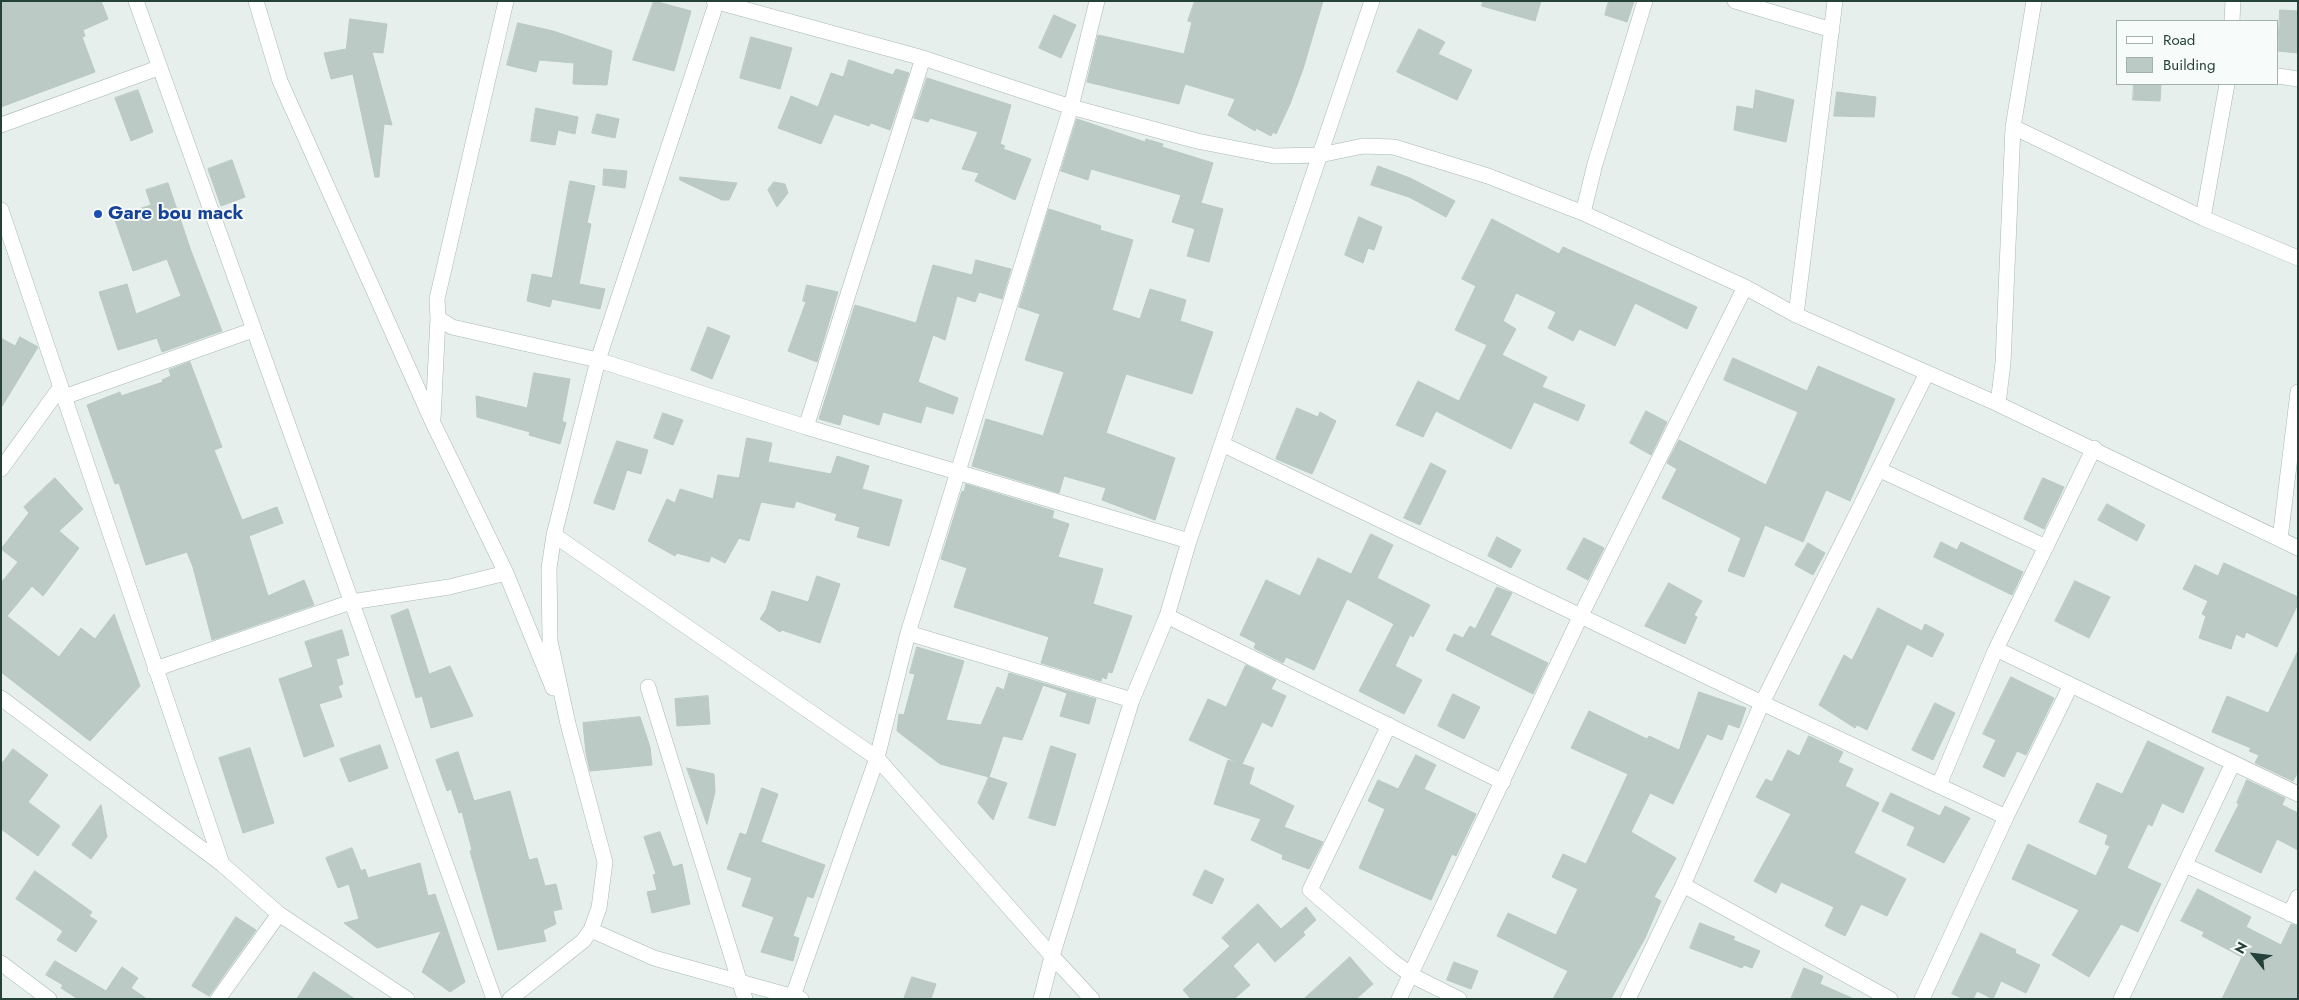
<!DOCTYPE html>
<style>
body{margin:0}
#map{position:relative;width:2299px;height:1000px;overflow:hidden;background:#e6efeb;font-family:Jost,sans-serif}
canvas{display:block}
.frame{position:absolute;inset:0;border:2px solid #24423a;pointer-events:none}
.legend{position:absolute;left:2116px;top:20px;width:162px;height:65px;box-sizing:border-box;background:#f7fbf9;border:1px solid #a3b1ad;margin:0;padding:6px 9px;list-style:none;font-size:15px;color:#24423a}
.legend li{display:flex;align-items:center;gap:10px;height:25px}
.legend b{width:25px;border:1px solid #a3b1ad}
.north{position:absolute;left:2229px;top:930px;width:50px;height:50px;-webkit-text-stroke:4px #f7fbf9;paint-order:stroke;rotate:299deg;font-size:14px;font-weight:700;line-height:20px;text-align:center;color:#24423a}
.north::after{content:'';display:block;margin:auto;width:18px;height:22px;background:#24423a;clip-path:polygon(50% 0,100% 100%,50% 72%,0 100%)}
</style>
<div id="map">
<canvas width="2299" height="1000"></canvas>
<div class="frame"></div>
<ul class="legend">
<li><b style="height:6px;background:#fff"></b>Road</li>
<li><b style="height:14px;background:#bbcac4"></b>Building</li>
</ul>
<div class="north">N</div>
</div>
<script>
const context = document.querySelector('canvas').getContext('2d');
context.lineJoin = 'round';
function fillPath(path, color) { context.fillStyle = color; context.fill(path, 'evenodd'); }
function trace(path, color, width, dash) { context.strokeStyle = color; context.lineWidth = width; context.lineCap = dash ? 'butt' : 'round'; context.setLineDash(dash || []); context.stroke(path); }
function drawText(font, color, halo, rows, align = 'center') {
  context.font = font + ' Jost,sans-serif'; context.lineWidth = 4; context.setLineDash([]); context.textBaseline = 'middle'; context.strokeStyle = halo; context.fillStyle = color; for (const [text, x, y, turn = 0] of rows) {
    context.save(); context.translate(x, y); context.rotate((+turn || 0) * Math.PI / 180); context.textAlign = isNaN(turn) ? turn : align; if (halo) context.strokeText(text, 0, 0); context.fillText(text, 0, 0); context.restore();
  }
}
const building = new Path2D(`
 M1 1H101L108 19 83 30 85 36 82 37 95 72 1 107Z
 M654 1 691 11 674 71 633 60Z
 M1195 1H1323L1303 69 1290 104 1276 134 1273 132 1271 136 1256 128 1255 131 1228 115 1235 99 1185 84 1179 104 1087 82 1098 35 1184 54 1192 22 1188 21Z
 M1483 1H1541L1535 21 1482 6Z
 M1609 1H1634L1627 22 1605 15Z
 M2280 10 2298 11V53L2278 51Z
 M1054 15 1076 25 1061 58 1039 48Z
 M350 19 387 24 383 53 372 52 392 125 384 124 379 177H375L353 74 331 79 324 53 346 49Z
 M518 23 553 31 612 51 607 85 573 84 574 63 539 60 536 72 507 65Z
 M1419 29 1445 42 1438 54 1472 70 1457 100 1397 72Z
 M751 37 792 48 780 89 740 78Z
 M849 60 893 75 896 69 909 73 890 130 871 123 869 126 834 114 821 144 778 128 791 96 818 107 831 73 843 77Z
 M927 78 1011 105 1000 144 1005 146 1003 149 1031 159 1015 200 975 181 979 173 962 169 978 132 930 118 928 122 914 118Z
 M2134 84H2161L2160 101 2133 100Z
 M138 90 153 132 131 141 115 98Z
 M1756 90 1794 100 1786 142 1734 130 1737 106 1753 109Z
 M1837 92 1876 97 1874 117 1834 116Z
 M536 108 578 117 575 134 558 130 555 145 531 141Z
 M597 114 619 119 615 138 592 133Z
 M1077 119 1145 142 1146 139 1163 144 1162 147 1213 163 1201 203 1223 209 1209 262 1187 256 1195 229 1172 222 1181 195 1091 169 1088 180 1061 171Z
 M232 160 245 197 221 206 208 169Z
 M1378 166 1410 178 1455 201 1446 217 1409 197 1371 185Z
 M604 169 627 171 625 188 603 185Z
 M680 177 737 183 729 200H722L680 180Z
 M570 181 595 186 587 223 591 224 579 284 605 289 600 309 552 299 550 307 527 301 532 274 552 278Z
 M774 182 785 184 788 193 777 207 768 190Z
 M168 183 191 251 222 331 162 352 157 338 118 350 99 292 127 284 136 314 181 296 167 259 133 271 114 217 151 205 146 190Z
 M1049 209 1101 226 1100 230 1133 240 1112 310 1140 319 1150 289 1186 300 1180 321 1213 332 1192 394 1126 374 1106 433 1175 458 1155 520 1102 500 1106 488 1064 476 1059 493 972 466 986 419 1043 436 1064 372 1025 360 1040 314 1019 307Z
 M1359 217 1382 227 1374 250 1368 248 1363 263 1345 255Z
 M1492 219 1559 254 1563 247 1697 307 1687 329 1635 303 1615 346 1579 329 1573 341 1548 328 1556 312 1516 293 1503 321 1516 329 1502 355 1547 377 1542 387 1585 405 1578 421 1534 402 1511 449 1436 411 1423 437 1396 425 1418 381 1459 401 1487 345 1455 330 1476 286 1462 279Z
 M976 260 1011 269 1002 299 979 292 975 302 957 296 945 340 933 335 918 382 958 398 953 414 926 406 921 423 883 412 879 425 843 414 840 425 819 419 855 305 916 323 933 265 972 275Z
 M807 285 838 292 817 362 788 351 806 302 803 301Z
 M708 327 730 336 712 379 691 370Z
 M20 337 38 347 1 408V338L15 346Z
 M1733 358 1807 391 1818 366 1895 399 1850 501 1826 490 1803 542 1765 525 1744 577 1728 571 1741 538 1662 498 1677 469 1667 463 1679 440 1766 485 1798 412 1724 380Z
 M190 362 222 447 214 450 242 520 277 507 283 523 249 536 268 596 304 580 314 605 212 640 193 567 187 552 146 565 119 483 115 484 87 405 120 392 121 396 163 382 162 380 171 376 169 370Z
 M534 373 570 379 562 421 566 423 560 444 529 435 530 432 477 417 476 396 527 408Z
 M1297 408 1318 417 1320 412 1336 421 1312 474 1276 459Z
 M1646 411 1667 422 1651 455 1630 443Z
 M663 413 683 420 673 445 654 438Z
 M747 438 772 443 768 462 831 474 837 456 869 466 862 489 902 500 889 546 857 537 860 527 835 520 837 514 796 501 794 508 761 502 749 541 739 538 725 563 711 556 709 562 677 553 675 556 648 541 667 499 675 503 680 489 713 499 718 475 739 478Z
 M617 441 648 450 641 474 627 470 614 510 594 503Z
 M1431 463 1446 471 1420 525 1404 518Z
 M55 478 83 509 59 531 79 548 43 596 32 586 7 616 59 657 81 628 95 639 114 614 140 686 90 741 1 672V583L18 562 1 549 29 513 24 507Z
 M2043 478 2064 487 2044 529 2024 519Z
 M966 484 1054 511 1052 518 1069 524 1058 557 1103 569 1093 604 1132 616 1112 673 1108 672 1106 679 1102 677 1101 681 1041 663 1049 637 954 607 967 568 941 559 962 491 964 492Z
 M2107 504 2145 525 2137 541 2098 520Z
 M1371 534 1393 545 1377 578 1430 605 1413 637 1410 635 1395 666 1422 680 1404 714 1359 691 1394 624 1347 599 1314 670 1286 657 1283 663 1254 648 1256 643 1240 635 1266 580 1300 596 1318 558 1351 574Z
 M1497 537 1521 550 1511 568 1488 556Z
 M1584 538 1604 548 1588 580 1567 569Z
 M1941 542 1957 550 1961 542 2023 572 2012 595 1934 557Z
 M1808 543 1825 553 1813 575 1795 565Z
 M2224 563 2298 597V604L2277 647 2246 632 2244 638 2236 634 2231 649 2199 638 2206 616 2202 614 2208 601 2183 589 2195 565 2218 576Z
 M817 576 840 584 820 643 782 630 780 632 760 619 766 610 772 591 808 602Z
 M2075 581 2110 597 2089 638 2055 621Z
 M1669 583 1702 601 1694 615 1697 617 1685 644 1645 626Z
 M1497 587 1512 593 1490 635 1548 663 1533 694 1446 650 1454 634 1463 638 1470 626 1475 629Z
 M1878 608 1922 631 1925 624 1944 634 1932 657 1907 644 1867 730 1857 725 1855 728 1819 705 1844 655 1852 660Z
 M408 609 429 674 450 666 473 716 431 728 422 696 416 698 391 616Z
 M342 630 349 655 336 659 343 684 338 686 342 697 319 704 334 746 304 757 279 679 313 667 305 642Z
 M917 647 964 661 946 720 981 725 997 687 1004 690 1009 673 1096 699 1089 724 1060 716 1067 693 1043 685 1022 740 1003 736 989 777 940 764 897 731 899 714 904 715 915 674 910 673Z
 M2298 651V772L2293 781 2255 763 2259 755 2249 751 2251 748 2212 732 2227 696 2268 713Z
 M1246 665 1276 680 1271 689 1286 696 1272 727 1262 722 1242 764 1254 768 1249 784 1294 806 1284 827 1323 842 1309 869 1282 859 1283 855 1251 840 1261 819 1214 804 1228 760 1241 764 1189 740 1208 699 1226 707Z
 M2011 677 2054 698 2026 755 2017 751 2004 777 1983 767 1996 740 1983 734Z
 M1699 692 1746 708 1739 728 1728 724 1722 740 1707 734 1673 804 1650 793 1631 832 1676 858 1654 897 1661 901 1645 938 1611 999H1553L1568 971 1497 936 1508 913 1556 935 1578 889 1552 877 1563 854 1586 864 1628 774 1571 748 1589 711 1647 739 1649 736 1679 750Z
 M1453 694 1480 707 1464 739 1438 726Z
 M708 696 710 724 677 726 675 699Z
 M1935 703 1955 713 1933 760 1912 750Z
 M640 717 650 747 652 765 590 771 586 753 583 723Z
 M1809 736 1843 752 1838 762 1853 769 1845 786 1879 803 1854 853 1906 879 1887 916 1861 904 1845 936 1825 926 1834 907 1781 882 1776 893 1754 881 1791 814 1756 797 1766 779 1772 782 1788 750 1799 756Z
 M2148 741 2204 768 2183 813 2162 803 2152 826 2148 824 2127 868 2161 884 2138 932 2121 924 2089 977 2052 955 2079 910 2012 879 2028 844 2096 876 2110 846 2105 844 2108 835 2079 822 2097 783 2122 794Z
 M380 745 388 768 349 782 340 759Z
 M1051 746 1076 754 1055 826 1029 818Z
 M250 748 274 823 243 833 219 758Z
 M13 749 48 775 28 802 60 826 38 856 1 829V765Z
 M458 752 474 801 510 791 529 860 537 858 545 886 556 884 562 909 553 911 556 924 543 930 546 941 498 950 470 851 472 850 462 812 459 813 451 789 447 791 436 760Z
 M1416 755 1436 765 1424 789 1476 814 1456 856 1452 854 1431 900 1359 868 1385 809 1368 801 1378 780 1398 789Z
 M687 768 714 774 715 792 707 824Z
 M989 777 1007 783 993 820 978 803Z
 M2247 780 2285 798 2282 805 2298 813V850L2277 839 2261 873 2215 851 2239 804 2237 803Z
 M762 788 778 794 761 842 825 865 813 898 807 896 793 936 799 938 793 961 761 952 774 917 742 906 752 878 727 869 740 833 746 835Z
 M1891 793 1940 816 1945 806 1970 818 1944 863 1907 845 1915 827 1882 811Z
 M101 805 107 837 91 859 72 845Z
 M660 832 673 867 682 864 690 904 652 913 647 892 657 890 653 875 656 874 644 837Z
 M352 848 361 871 365 869 368 878 420 863 428 896 435 894 465 982 450 992 422 972 441 931 377 948 344 923 359 919 349 884 338 888 326 858Z
 M1205 870 1224 879 1212 904 1193 895Z
 M35 871 92 912 89 916 97 921 76 952 57 940 63 931 16 899Z
 M2198 889 2251 917 2246 927 2281 945 2291 924 2298 926V999H2222L2242 957 2202 936 2204 932 2181 921Z
 M1258 904 1281 929 1306 907 1316 920 1303 932 1305 935 1275 962 1258 942 1233 966 1250 985 1234 999H1191L1183 990 1230 946 1222 938Z
 M236 917 256 930 209 996 192 986Z
 M1700 923 1735 937 1733 940 1760 951 1752 968 1744 965 1742 968 1690 948Z
 M1981 933 2016 950 2015 953 2040 965 2026 993 2001 981 1993 999 1977 991 1973 999H1964L1952 994Z
 M1350 957 1373 984 1356 999H1304Z
 M55 961 106 991 122 967 138 978 131 988 147 999H78L61 988 63 985 46 975Z
 M1454 962 1478 971 1471 989 1447 980Z
 M1804 968 1823 976 1820 984 1854 999H1791Z
 M314 972 355 999H297Z
 M912 977 936 984 931 999H904Z`);
const minor = new Path2D(`
 M136 1 494 999
 M256 1 280 81 433 423 506 573 553 688
 M714 1 923 58 1071 107 1197 141 1274 156 1320 155 1363 146 1394 147 1488 176 1583 213 1745 287 1796 315 1998 404 2298 548
 M1735 1 1832 30
 M2232 21 2233 1
 M2278 76 2298 79
 M1 125 158 68
 M2013 127 2203 218 2298 258
 M1 210 222 864
 M1583 213 1595 164 1645 1
 M2203 218 2227 84
 M1796 315 1835 1
 M438 318 452 327 598 360 806 427 1189 541
 M64 397 253 330
 M1998 404 2003 363 2013 127 2034 1
 M433 419 438 318 437 299 506 1
 M806 427 923 58
 M1222 444 1762 703 2006 817
 M1 469 60 388
 M1880 470 2046 547
 M554 535 877 758 1052 956 1092 999
 M2280 539 2298 392
 M1167 616 1503 782
 M908 633 1132 700
 M1996 649 2298 794
 M155 669 351 602 449 587 506 573
 M648 687 745 999
 M1 698 222 864 279 914 407 999
 M1389 725 1310 890 1391 960 1411 975 1459 999
 M1939 785 1996 649 2094 448
 M2185 865 2298 917
 M1683 885 1890 999
 M2290 914 2298 897
 M591 930 654 958 801 999
 M1 963 49 999
 M793 996 877 758 908 633 1071 107 1097 1
 M218 999 279 914
 M510 999 583 941 591 930 599 908 605 862 568 724 550 641 549 568 554 535 598 360 717 1
 M1041 999 1052 956 1132 700 1167 616 1189 541 1372 1
 M1399 999 1581 615 1745 287
 M1628 999 1683 885 1762 703 1927 373
 M1922 999 2006 817 2071 685
 M2121 999 2233 763`);
const markers = [
 [98,214,5,"#1a4fb4"]
];
const transitNames = [
 ["Gare bou mack",108,214]
];
fillPath(building, '#bbcac4');
trace(building, '#b8c9c2', 1);
trace(minor, '#a8b8b2', 16);
trace(minor, '#fff', 15);
for (const [x, y, r, color] of markers) { const dot = new Path2D(); dot.arc(x, y, r, 0, 2 * Math.PI); context.fillStyle = color; context.fill(dot); trace(dot, '#f7fbf9', 2); }
drawText('bold 19px', '#164399', '#f7fbf9', transitNames, 'left');
</script>
